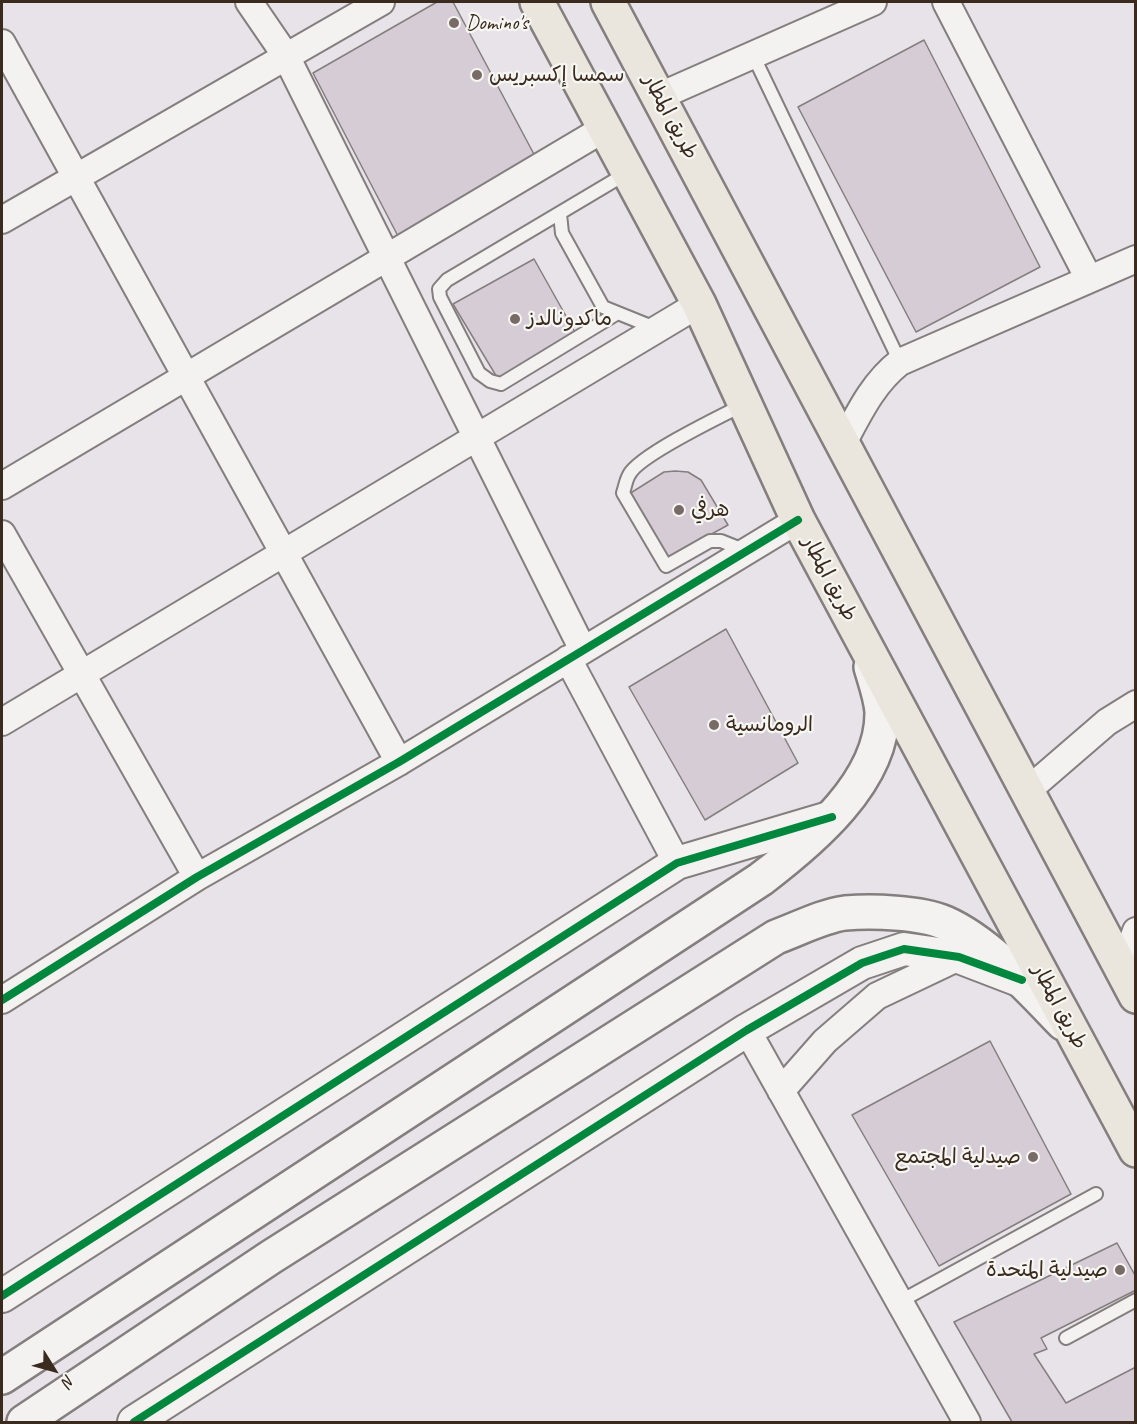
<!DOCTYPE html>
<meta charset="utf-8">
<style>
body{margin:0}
#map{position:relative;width:1137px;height:1424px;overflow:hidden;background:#e8e3e8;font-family:Caveat,sans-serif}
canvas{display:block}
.frame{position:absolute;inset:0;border:3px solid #3b2a1e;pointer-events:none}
.north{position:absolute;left:24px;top:1340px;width:60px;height:60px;-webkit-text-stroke:4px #f6f6f2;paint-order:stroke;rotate:127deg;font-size:16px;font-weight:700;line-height:24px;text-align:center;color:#3b2a1e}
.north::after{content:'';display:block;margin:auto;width:21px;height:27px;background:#3b2a1e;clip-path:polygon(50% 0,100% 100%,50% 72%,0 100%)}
</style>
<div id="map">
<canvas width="1137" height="1424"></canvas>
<div class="frame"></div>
<div class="north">N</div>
</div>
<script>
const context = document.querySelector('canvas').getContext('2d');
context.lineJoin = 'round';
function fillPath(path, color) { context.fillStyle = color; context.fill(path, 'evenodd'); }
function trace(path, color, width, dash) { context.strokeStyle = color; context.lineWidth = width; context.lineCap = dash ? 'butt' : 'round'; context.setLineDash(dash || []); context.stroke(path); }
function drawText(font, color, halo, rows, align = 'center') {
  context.font = font + ' Caveat,"Playpen Sans Arabic",sans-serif'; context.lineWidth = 4.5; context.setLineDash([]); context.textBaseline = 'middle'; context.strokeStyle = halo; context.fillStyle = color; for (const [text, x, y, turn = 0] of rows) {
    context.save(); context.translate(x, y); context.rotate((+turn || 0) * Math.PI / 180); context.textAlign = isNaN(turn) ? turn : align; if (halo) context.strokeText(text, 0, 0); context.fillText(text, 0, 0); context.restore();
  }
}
const building = new Path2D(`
 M437 2H453L536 158 399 238 313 73Z
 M924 40 1040 267 916 332 798 107Z
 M534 259 576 334 498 379 453 304Z
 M675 471 688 472 701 480 728 525 668 558 629 494 664 472Z
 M726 629 798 763 705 820 629 687Z
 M990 1041 1071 1194 939 1266 852 1115Z
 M1117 1243 1136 1277V1290L1041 1338 1047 1349 1034 1354 1066 1403 1136 1367V1422H1012L954 1322Z`);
const service = new Path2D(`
 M753 55 900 362
 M560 214 562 233 603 307 655 328
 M616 314 501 384 490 381 479 373 440 297 439 289 447 280 627 173
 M743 405C721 416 638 456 629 475 626 480 625 487 623 493L666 566 710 541H721L746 551
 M899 1302 1096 1194
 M1066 1338 1136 1300`);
const minor = new Path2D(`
 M249 2 286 56 583 650
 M946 2 1089 279
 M2 43 399 762
 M660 96 873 2
 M2 220 381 2
 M843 443C859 413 873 383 900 362L1136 259
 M2 486 605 128
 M2 534 197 877
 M568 659 677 863
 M2 722 699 304
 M1027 791 1107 722 1136 704
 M1122 970 1136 931
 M2 1000 197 877 399 762 798 520
 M747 1030 967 1422
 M781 1091 825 1041 877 996 959 957`);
const tertiary = new Path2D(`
 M2 1296 677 863 832 817
 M134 1422 747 1030 862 963 904 949 959 957 1019 980`);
const secondary = new Path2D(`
 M2 1377 761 879C811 841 883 781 882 712 881 697 875 681 871 667
 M24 1422 271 1257 776 937C798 929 823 916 845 913 872 911 920 912 945 923 988 942 1030 989 1063 1023`);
const primary = new Path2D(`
 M537 2 699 304 798 520 1136 1150
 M608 2 1136 996`);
const cycleway = new Path2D(`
 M2 1000 197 877 399 762 798 520
 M2 1296 677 863 832 817
 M134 1422 747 1030 862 963 904 949 959 957 1022 980`);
const markers = [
 [454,23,6,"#786b65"],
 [477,75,6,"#786b65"],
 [515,319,6,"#786b65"],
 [679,510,6,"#786b65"],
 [714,725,6,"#786b65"],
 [1033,1157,6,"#786b65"],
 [1120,1270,6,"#786b65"]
];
const poiNames = [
 ["Domino's",466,23],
 ["سمسا إكسبريس",489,75],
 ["ماكدونالدز",527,319],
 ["هرفي",691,510],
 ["الرومانسية",726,725],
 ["صيدلية المجتمع",1021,1157,"right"],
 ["صيدلية المتحدة",1108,1270,"right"]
];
const streetNames = [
 ["طريق المطار",670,117,62],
 ["طريق المطار",829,579,62],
 ["طريق المطار",1059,1007,62]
];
fillPath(building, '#d6ccd6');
trace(building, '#847e7e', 1.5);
trace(service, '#847e7e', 16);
trace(minor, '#847e7e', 30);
trace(tertiary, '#847e7e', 36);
trace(secondary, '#847e7e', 38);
trace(primary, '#847e7e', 38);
trace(service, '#f3f2f1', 12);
trace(minor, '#f3f2f1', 26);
trace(tertiary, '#f3f2f1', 32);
trace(secondary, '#f3f2f1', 33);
trace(primary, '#ebe6dd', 33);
trace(cycleway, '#00873e', 8);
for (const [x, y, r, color] of markers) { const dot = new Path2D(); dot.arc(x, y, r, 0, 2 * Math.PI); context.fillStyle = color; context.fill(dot); trace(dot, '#f6f6f2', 2); }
drawText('21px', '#3b2a1e', '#f6f6f2', poiNames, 'left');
drawText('21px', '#3b2a1e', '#f6f6f2', streetNames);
</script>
